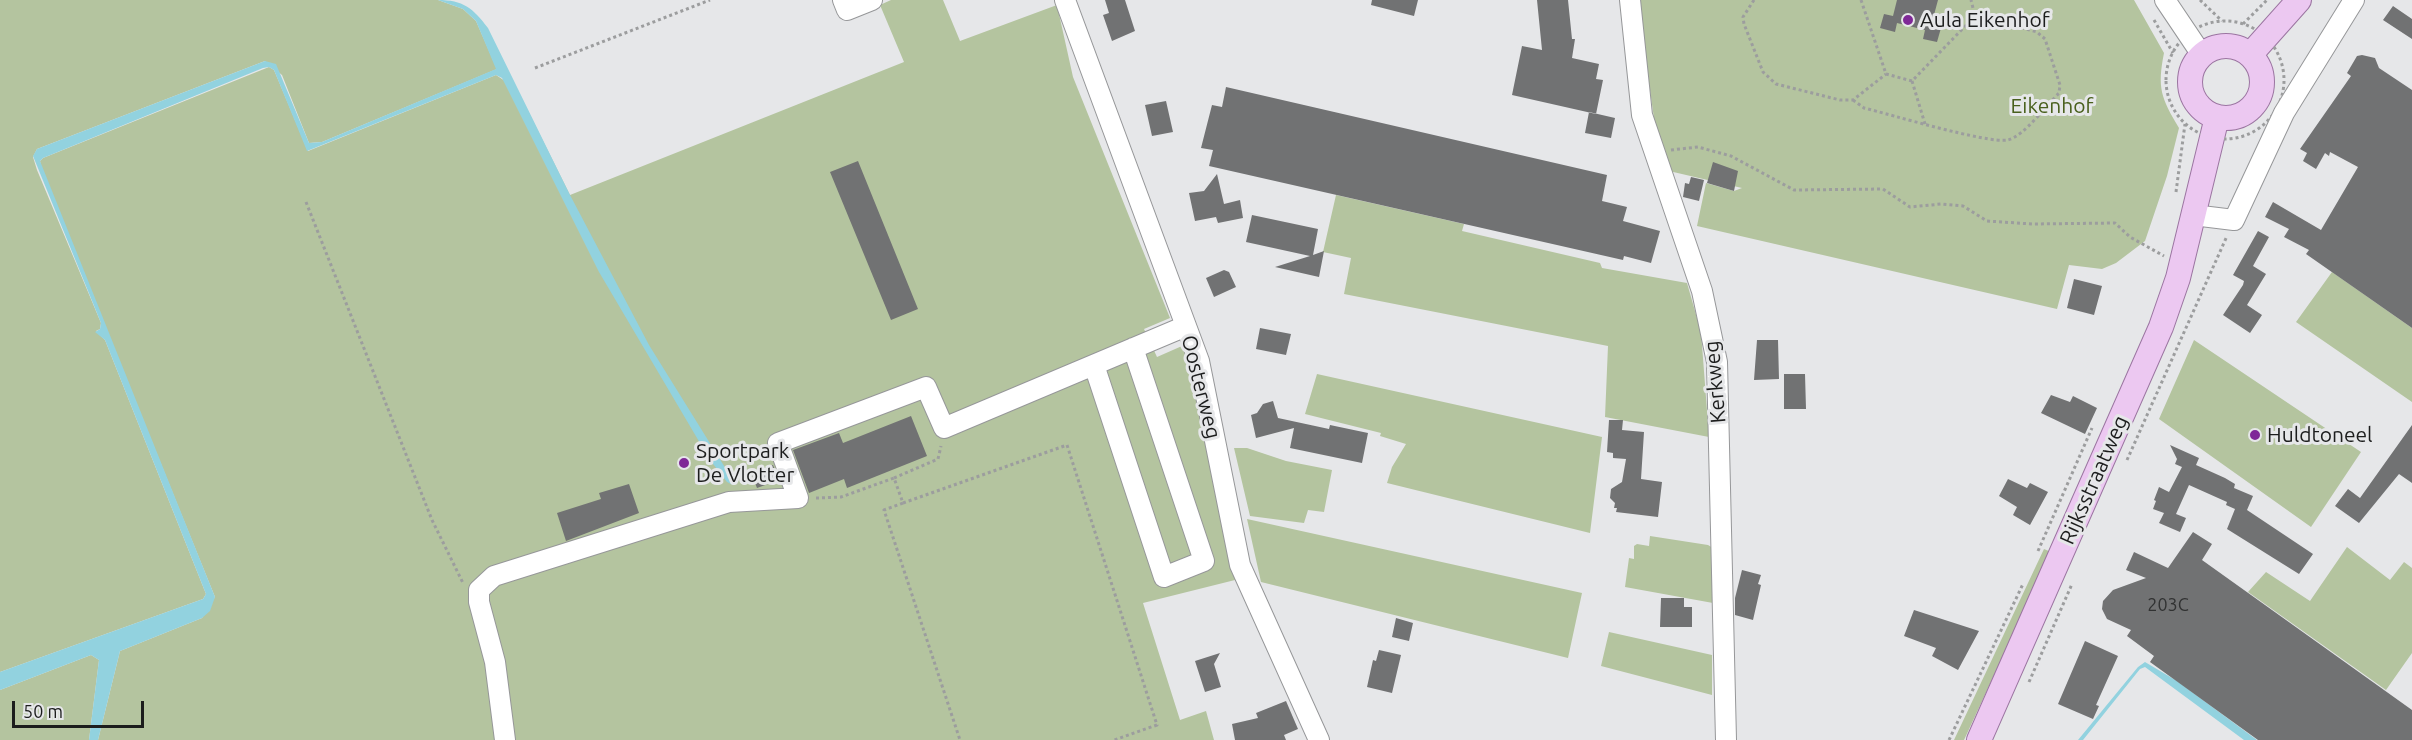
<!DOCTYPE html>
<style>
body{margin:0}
#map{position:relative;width:2412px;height:740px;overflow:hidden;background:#e6e7e9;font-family:Ubuntu,sans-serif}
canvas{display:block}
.scale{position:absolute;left:12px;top:701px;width:132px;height:27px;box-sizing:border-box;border:3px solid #1c1d1d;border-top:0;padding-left:8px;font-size:18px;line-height:21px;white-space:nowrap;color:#1c1d1d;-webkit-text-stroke:4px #e6e7e9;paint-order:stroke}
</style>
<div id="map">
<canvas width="2412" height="740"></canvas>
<div class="scale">50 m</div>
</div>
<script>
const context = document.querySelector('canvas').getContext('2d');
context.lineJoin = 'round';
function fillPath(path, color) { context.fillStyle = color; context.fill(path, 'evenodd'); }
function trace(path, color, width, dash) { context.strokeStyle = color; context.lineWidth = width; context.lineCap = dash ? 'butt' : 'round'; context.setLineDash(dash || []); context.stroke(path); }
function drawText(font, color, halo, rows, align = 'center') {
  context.font = font + ' Ubuntu,sans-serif'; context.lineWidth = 6; context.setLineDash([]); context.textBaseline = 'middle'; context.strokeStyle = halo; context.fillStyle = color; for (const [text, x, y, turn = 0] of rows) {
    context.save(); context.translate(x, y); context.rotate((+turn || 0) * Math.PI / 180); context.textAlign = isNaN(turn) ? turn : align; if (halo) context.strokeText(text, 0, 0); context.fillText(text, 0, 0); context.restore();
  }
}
const green = new Path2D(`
 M0 0H438L463 9 476 21 497 69 322 142 309 143 282 75 265 61 37 149 33 157 37 170 101 323 100 329 96 331 105 340 206 594 203 599 0 672Z
 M891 0H943L960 41 1057 5 1073 77 1170 318 1144 329 1157 357 1182 346 1195 374 1235 580 1143 603 1180 720 1206 711 1214 740H98L120 651 202 618 215 597 42 172 40 161 43 158 269 67 274 70 308 151 496 75 517 89 570 195 904 62 880 5Z
 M1637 0H2134L2164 53C2157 88 2161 98 2179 128L2167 176 2145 241 2116 263 2102 269 2069 265 2057 309 1697 226 1706 183 1734 191 1742 188 1669 171 1655 125Z
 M1336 195 1464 224 1462 231 1600 263 1602 268 1687 283 1701 332 1709 437 1605 417 1608 346 1344 294 1351 258 1323 252Z
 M2332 272 2412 328V402L2296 322Z
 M2194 340 2361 452 2311 527 2159 419Z
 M1317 374 1602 437 1590 533 1387 483 1392 467 1406 444 1380 436 1381 433 1305 414Z
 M1234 448H1247L1286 461 1332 470 1324 512 1308 510 1304 523 1250 516Z
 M1247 519 1582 593 1568 658 1261 582Z
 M1650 536 1708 545 1713 548V603L1625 587 1629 558 1634 559V546L1637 544 1649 546Z
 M2347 547 2390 580 2404 562 2412 568V653L2386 690 2248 592 2266 572 2310 601Z
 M2044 549 2051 552 1964 740H1954Z
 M1609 632 1712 655V695L1601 666Z
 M91 655 99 660 89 740H0V690Z`);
const water = new Path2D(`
 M438 0C463 0 473 8 488 28L570 195 649 345 734 482 733 485 727 482 710 460 599 272 502 78 496 75 307 151 274 70 269 67 263 68 43 158 40 161 215 597 210 611 202 618 120 651 98 740H89L99 660 91 655 0 690V672L203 599 206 594 105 340 95 332 100 329 101 323 33 156 37 149 265 61 276 64 309 143 322 142 496 69 476 21 463 9Z
 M2145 662 2177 681 2257 740H2244L2145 667 2140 669 2083 740H2078L2138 667Z`);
const building = new Path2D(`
 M1105 0H1125L1135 31 1112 41 1103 15 1109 13Z
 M1372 0H1418L1414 16 1371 5Z
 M1537 0H1568L1572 39H1575L1572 58 1599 64 1596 79 1603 80 1596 114 1512 95 1522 46 1542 50Z
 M1897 0H1938L1931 26 1941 28 1937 42 1923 39 1925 30 1897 23 1895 32 1880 28 1884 14 1893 16Z
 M2393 6 2412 19V39L2383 20Z
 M2362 55 2375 58 2379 68 2412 90V328L2306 254 2309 250 2284 237 2289 229 2265 217 2273 202 2321 230 2358 167 2330 152 2329 156 2325 153 2316 169 2303 161 2307 153 2300 149 2351 76 2347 73 2357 56Z
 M1226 87 1607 175 1602 201 1627 207 1623 221 1660 231 1651 263 1624 256 1623 260 1209 166 1213 150 1201 148 1212 105 1222 107Z
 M1166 101 1173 132 1152 136 1145 105Z
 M1589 112 1615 118 1611 138 1585 133Z
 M858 161 918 309 891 320 830 172Z
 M1713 162 1738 171 1734 191 1707 183Z
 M1217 174 1224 204 1240 200 1243 218 1218 223 1216 217 1195 221 1189 193 1204 191Z
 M1691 177 1704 180 1699 201 1683 197 1685 183 1689 184Z
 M1252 215 1318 229 1313 255 1324 251 1319 277 1275 267 1310 256 1246 242Z
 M2258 231 2269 237 2253 266 2266 274 2247 305 2262 315 2250 333 2223 315 2243 285 2244 281 2233 275Z
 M1224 270 1229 272 1236 287 1214 297 1206 278Z
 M2074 279 2102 286 2094 315 2067 308Z
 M1260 328 1291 334 1286 355 1256 349Z
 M1757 340H1778L1779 379 1754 380Z
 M1784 374H1805L1806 409H1784Z
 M2051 395 2070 402 2073 396 2097 408 2085 434 2041 413Z
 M1273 401 1278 418 1329 429 1330 425 1368 433 1362 463 1290 448 1294 428 1256 438 1251 415 1257 413 1263 404Z
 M911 416 927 456 847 488 844 479 809 493 793 450 839 433 843 443Z
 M1609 420H1623L1622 430 1644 432 1641 479 1662 482 1658 517 1616 512 1617 508H1614L1615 503 1610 498 1611 489 1622 482 1626 459 1613 458V453L1607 452Z
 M2412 425V483L2399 474 2359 523 2335 506 2348 489 2360 498Z
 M2170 445 2199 458 2196 465 2225 478 2235 484 2234 488 2253 496 2247 510 2313 554 2299 574 2227 529 2235 509 2226 505 2227 502 2189 485 2176 514 2186 518 2180 532 2159 523 2164 513 2153 509 2156 501 2154 500 2159 487 2169 492 2182 467 2175 464 2177 459Z
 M773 465 779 480 757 488 751 473Z
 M2008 479 2027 488 2030 483 2048 492 2030 525 2013 515 2017 507 1999 496Z
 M629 484 639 513 566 541 557 513 601 499 599 493Z
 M2193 532 2212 544 2202 560 2412 710V740H2258L2150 662 2154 656 2127 636 2131 630 2107 619 2102 609 2103 601 2113 590 2146 578 2126 570 2134 552 2168 568Z
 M1742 570 1761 575 1758 584 1761 585 1753 620 1735 615V598Z
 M1661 598H1684V607H1692V627H1660Z
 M1914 610 1979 631 1958 670 1932 656 1936 648 1904 636Z
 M1396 618 1413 623 1409 641 1392 637Z
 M2085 641 2118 656 2096 705 2099 706 2093 719 2058 704Z
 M1379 650 1401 655 1392 693 1367 687 1373 660 1376 661Z
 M1220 653 1214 664 1221 687 1205 692 1195 661Z
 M1286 701 1298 729 1284 735 1286 740H1235L1232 724 1258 718 1256 713Z`);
const path = new Path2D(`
 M1754 0 1743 17 1744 24 1763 72 1776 84 1840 100H1853L1886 74
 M1861 0 1886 74 1912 81 1975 16 1971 0
 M2200 0 2222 21
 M2154 20 2173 53
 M2166 80a59 59 0 1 1 118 0a59 59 0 1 1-118 0Z
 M2243 24 2267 0
 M535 68 710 0
 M1912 81 1925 124
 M1853 100 1864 108C1889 114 1988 144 2008 140 2024 136 2047 105 2059 93L2060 85 2045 39 2037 32 1975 16
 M1671 150 1698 147 1731 156 1794 190 1883 189 1910 207 1941 204 1963 206 1987 221 2032 224 2115 223 2130 237 2164 256
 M2176 192 2185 124
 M306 202 432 520 463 583
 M2127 460 2227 236
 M894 478 938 459 941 446
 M816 498 841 497 894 478 903 503 884 510 960 740
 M903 503 1067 445 1157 725 1114 740
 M2038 551 2092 428
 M2029 682 2072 584
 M1949 740 2023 584`);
const minor = new Path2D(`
 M843 0 847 10 872 0
 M1065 0 1199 361 1240 565 1319 740
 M1630 0 1642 115 1702 291 1717 362 1726 740
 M2165 0 2202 55
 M2193 215 2234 220 2284 113 2354 0
 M1094 365 1164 577 1204 561 1133 348
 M505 740 495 662 479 602V590L494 576 729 502 798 498 778 443 926 387 944 428 1186 326`);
const major = new Path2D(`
 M2190 82a36 36 0 1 1 72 0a36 36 0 1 1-72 0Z
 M2250 55 2299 0
 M1979 740 2161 327 2178 278 2217 117`);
const markers = [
 [1908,20,6,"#7f2897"],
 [2255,435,6,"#7f2897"],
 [684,463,6,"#7f2897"]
];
const numberNames = [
 ["203C",2168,605]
];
const poiNames = [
 ["Aula Eikenhof",1920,20],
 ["Huldtoneel",2267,435],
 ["Sportpark",696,451],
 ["De Vlotter",696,475]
];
const parkNames = [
 ["Eikenhof",2052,106]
];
const streetNames = [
 ["Kerkweg",1715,382,-95],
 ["Oosterweg",1201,387,76],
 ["Rijksstraatweg",2094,480,-66]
];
fillPath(green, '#b4c49f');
fillPath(water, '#92d2df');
fillPath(building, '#717273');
trace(minor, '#969799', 22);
trace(major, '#9b75a1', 26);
trace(path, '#9c9d9e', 3, [3, 3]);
trace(minor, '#fff', 20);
trace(major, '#ecc8f1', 24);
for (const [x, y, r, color] of markers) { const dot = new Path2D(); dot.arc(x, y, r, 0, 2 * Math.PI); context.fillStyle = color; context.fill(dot); trace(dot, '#e6e7e9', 2); }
drawText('18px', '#313232', null, numberNames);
drawText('21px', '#1c1d1d', '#e6e7e9', poiNames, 'left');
drawText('21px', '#49601d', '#e6e7e9', parkNames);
drawText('21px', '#1c1d1d', '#e6e7e9', streetNames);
</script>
